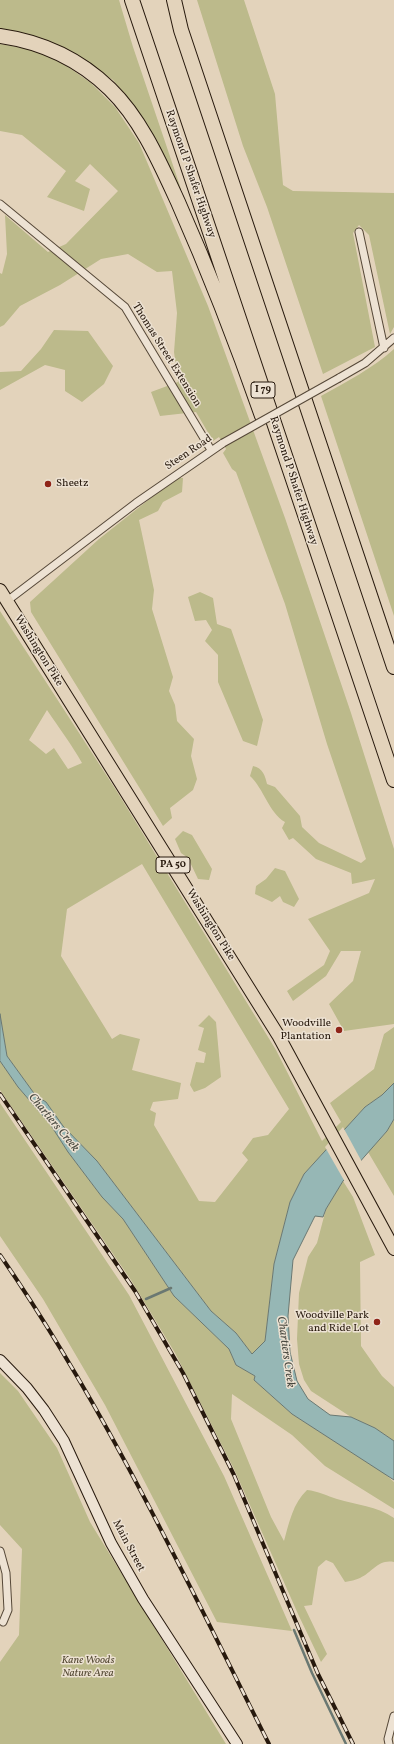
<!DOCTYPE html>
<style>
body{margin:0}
canvas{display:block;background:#e3d3bb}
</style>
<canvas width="394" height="1744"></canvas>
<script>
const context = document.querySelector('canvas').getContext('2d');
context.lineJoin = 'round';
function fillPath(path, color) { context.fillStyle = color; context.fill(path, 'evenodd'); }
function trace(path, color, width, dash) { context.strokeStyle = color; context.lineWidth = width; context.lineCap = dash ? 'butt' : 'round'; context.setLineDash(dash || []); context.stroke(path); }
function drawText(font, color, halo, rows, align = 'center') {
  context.font = font + ' Vollkorn,serif'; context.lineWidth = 3; context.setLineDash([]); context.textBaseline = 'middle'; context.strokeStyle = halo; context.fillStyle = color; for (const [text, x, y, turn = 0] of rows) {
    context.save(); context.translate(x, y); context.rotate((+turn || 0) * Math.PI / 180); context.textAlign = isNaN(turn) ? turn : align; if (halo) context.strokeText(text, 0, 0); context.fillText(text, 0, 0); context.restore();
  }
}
const green = new Path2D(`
 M0 0H119L133 47 181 189H178L142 116 113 80 71 52 21 32 0 31Z
 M197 0H244L275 94 283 185 293 191 394 193V327L390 334 369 235 359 225 353 233 375 347 323 374 267 207 243 146Z
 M0 44 34 50 64 64 91 83 115 107 139 143 208 306 285 518 351 713 394 849V1024L344 1031 329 1004 353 981 361 951H341L326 976 293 1001 287 991 324 965 330 951 308 919 369 893 375 879 352 884 351 873 316 859 293 838 289 840 282 828 285 822C269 813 264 789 250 776L253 766C263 768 265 776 267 784L275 787 300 816 302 827 319 843 361 863 366 859 327 744 285 604 236 472 232 469 223 453 226 449 219 437 213 441 196 412 160 416 151 392 178 382 174 352 177 313 172 271 157 272 128 254 101 259 60 285 20 306 4 325 0 327V273L2 274 7 254 5 215 48 252 66 244 118 191 90 164 75 181 90 189 84 211 47 197 66 171 22 135 0 131Z
 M54 330 88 331 113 366 104 384 82 402 65 391V370L45 365 0 390V372L21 371 41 349Z
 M394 349V616L321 396C346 382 373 368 394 349Z
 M176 478H183L182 492 163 502 158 511 139 520 154 590 152 609 173 677 169 691 175 705 177 721 194 739 191 756 197 779 193 790 170 808 172 818 163 826 31 612 30 602 99 539Z
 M200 592 213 598 217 624 231 629 263 720 257 746 243 741 218 682V655L205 641 212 630 206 620 195 621 188 597Z
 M0 611 116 790 276 1050 322 1141 341 1122 330 1103 374 1069 384 1034 394 1027V1083L382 1095 365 1107 304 1174 290 1202 274 1264 265 1341 252 1354 236 1333 211 1311 97 1161 63 1126 46 1102 36 1096 7 1056 0 1014ZM47 710C59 728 72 745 82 763L68 769 54 748 46 754 29 740ZM142 864 289 1109 268 1135 253 1138 242 1153 248 1160 215 1202 199 1201 154 1125 156 1113 150 1110 153 1102 178 1099 181 1083 132 1070 140 1039 120 1034 112 1039 61 956 67 909Z
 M183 831 192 835 212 869 209 880 198 879 188 858 181 853 175 839Z
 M275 868 285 871 299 899 294 907 283 902 280 896 272 902 255 894 256 886 266 879Z
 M209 1015 216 1022 221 1077 205 1088 194 1092 190 1085 196 1062 204 1063 206 1053 198 1050 204 1028 198 1026Z
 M0 1061 18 1087 50 1124 68 1152 102 1197 123 1219 174 1296 229 1349 236 1365 255 1376 254 1380 292 1414 385 1474 394 1482V1509L325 1466 292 1435 232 1394 231 1419 271 1517 284 1541C289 1523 293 1503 307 1490 318 1491 327 1496 337 1499 356 1505 377 1506 394 1518V1562C378 1559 373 1572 360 1578 356 1580 350 1581 345 1582L333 1563 326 1560 318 1567 312 1605 304 1606 327 1654 321 1662 298 1614 234 1469 175 1353 131 1280 0 1090Z
 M0 1103 129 1295 224 1476 292 1631 217 1622 105 1405 43 1299 0 1236Z
 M394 1119V1196L368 1152 387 1131Z
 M343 1181 353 1197 375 1255 360 1262 361 1346 382 1376 394 1387V1441L375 1428 351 1417 311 1391 304 1380 299 1364 297 1339 299 1293 308 1257 317 1243 326 1209Z
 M0 1373 18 1391 57 1448 90 1522 226 1744H0V1662L19 1635 22 1549 0 1525Z`);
const water = new Path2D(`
 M0 1014 7 1056 36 1096 46 1102 63 1126 97 1161 211 1311 236 1333 252 1354 265 1341 274 1264 290 1202 304 1174 365 1107 382 1095 394 1083V1119L387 1131 343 1181 326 1209 323 1217 315 1216 293 1260 288 1316 290 1352 297 1381 308 1399 330 1415 351 1417 375 1428 394 1441V1480L292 1414 254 1380 255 1376 236 1365 229 1349 174 1296 123 1219 102 1197 68 1152 50 1124 18 1087 0 1061Z`);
const pier = new Path2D(`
 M343 1127 362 1162 345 1182 325 1147Z`);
const stream = new Path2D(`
 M146 1299 171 1288
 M294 1630 312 1673 346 1744`);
const street = new Path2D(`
 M0 204 125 307 211 450
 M359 232 384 348
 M339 378 365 363 394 338
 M7 601 136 503 223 443
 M0 1551 6 1573 8 1610 3 1622
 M389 1744 388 1739 394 1716`);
const secondary = new Path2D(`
 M0 1360 27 1388 44 1410 64 1441 111 1543 143 1599 237 1744`);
const primary = new Path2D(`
 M0 590 278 1035 394 1249`);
const highway = new Path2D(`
 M132 0 394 780
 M174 0 181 30 394 667
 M0 36C42 42 79 59 110 89 141 119 160 163 178 202 209 272 237 344 262 416`);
const rail = new Path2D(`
 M0 1094 135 1291 183 1373 234 1475 318 1674 353 1744
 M0 1255C105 1407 186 1579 269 1744`);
const streetBridge = new Path2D(`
 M223 443 339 378`);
const markers = [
 [48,484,4,"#8f2418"],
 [339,1030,4,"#8f2418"],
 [377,1322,4,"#8f2418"]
];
const shields = [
 [263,390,24],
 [173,865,34]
];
const shieldNames = [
 ["I 79",263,390],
 ["PA 50",173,865]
];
const streetNames = [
 ["Raymond P Shafer Highway",190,174,71],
 ["Thomas Street Extension",166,355,58],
 ["Steen Road",189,453,-34],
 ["Raymond P Shafer Highway",293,481,72],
 ["Washington Pike",38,651,58],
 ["Washington Pike",210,925,58],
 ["Main Street",128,1546,62]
];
const poiNames = [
 ["Sheetz",56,484,"left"],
 ["Woodville",331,1024],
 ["Plantation",331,1037],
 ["Woodville Park",369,1316],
 ["and Ride Lot",369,1329]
];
const parkNames = [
 ["Kane Woods",88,1661],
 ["Nature Area",88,1674]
];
const waterNames = [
 ["Chartiers Creek",53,1123,50],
 ["Chartiers Creek",285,1352,82]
];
fillPath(green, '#bcba8b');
fillPath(water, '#96b7b5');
trace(water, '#6a7872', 1);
fillPath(pier, '#e3d3bb');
trace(stream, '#6a7872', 2.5);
trace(street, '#564838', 9);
trace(secondary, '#27190d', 12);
trace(primary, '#27190d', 14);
trace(highway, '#27190d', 16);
trace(street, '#ede2d3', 7);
trace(secondary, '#ede2d3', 10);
trace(primary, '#e3d3bb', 12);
trace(highway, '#e3d3bb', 14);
trace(rail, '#27190d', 4);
trace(rail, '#ede2d3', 2.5, [8]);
trace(streetBridge, '#564838', 9, []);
trace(streetBridge, '#ede2d3', 7);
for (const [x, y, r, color] of markers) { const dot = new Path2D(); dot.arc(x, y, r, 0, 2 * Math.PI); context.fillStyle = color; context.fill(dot); trace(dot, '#ede2d3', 1.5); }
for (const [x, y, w] of shields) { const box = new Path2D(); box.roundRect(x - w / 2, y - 8, w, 16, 3); context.fillStyle = '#ede2d3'; context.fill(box); trace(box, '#27190d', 1); }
drawText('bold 10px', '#27190d', null, shieldNames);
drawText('11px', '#27190d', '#ede2d3', streetNames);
drawText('11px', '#27190d', '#ede2d3', poiNames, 'right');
drawText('italic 11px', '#544933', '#ede2d3', parkNames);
drawText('italic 12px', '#48483f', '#ede2d3', waterNames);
</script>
